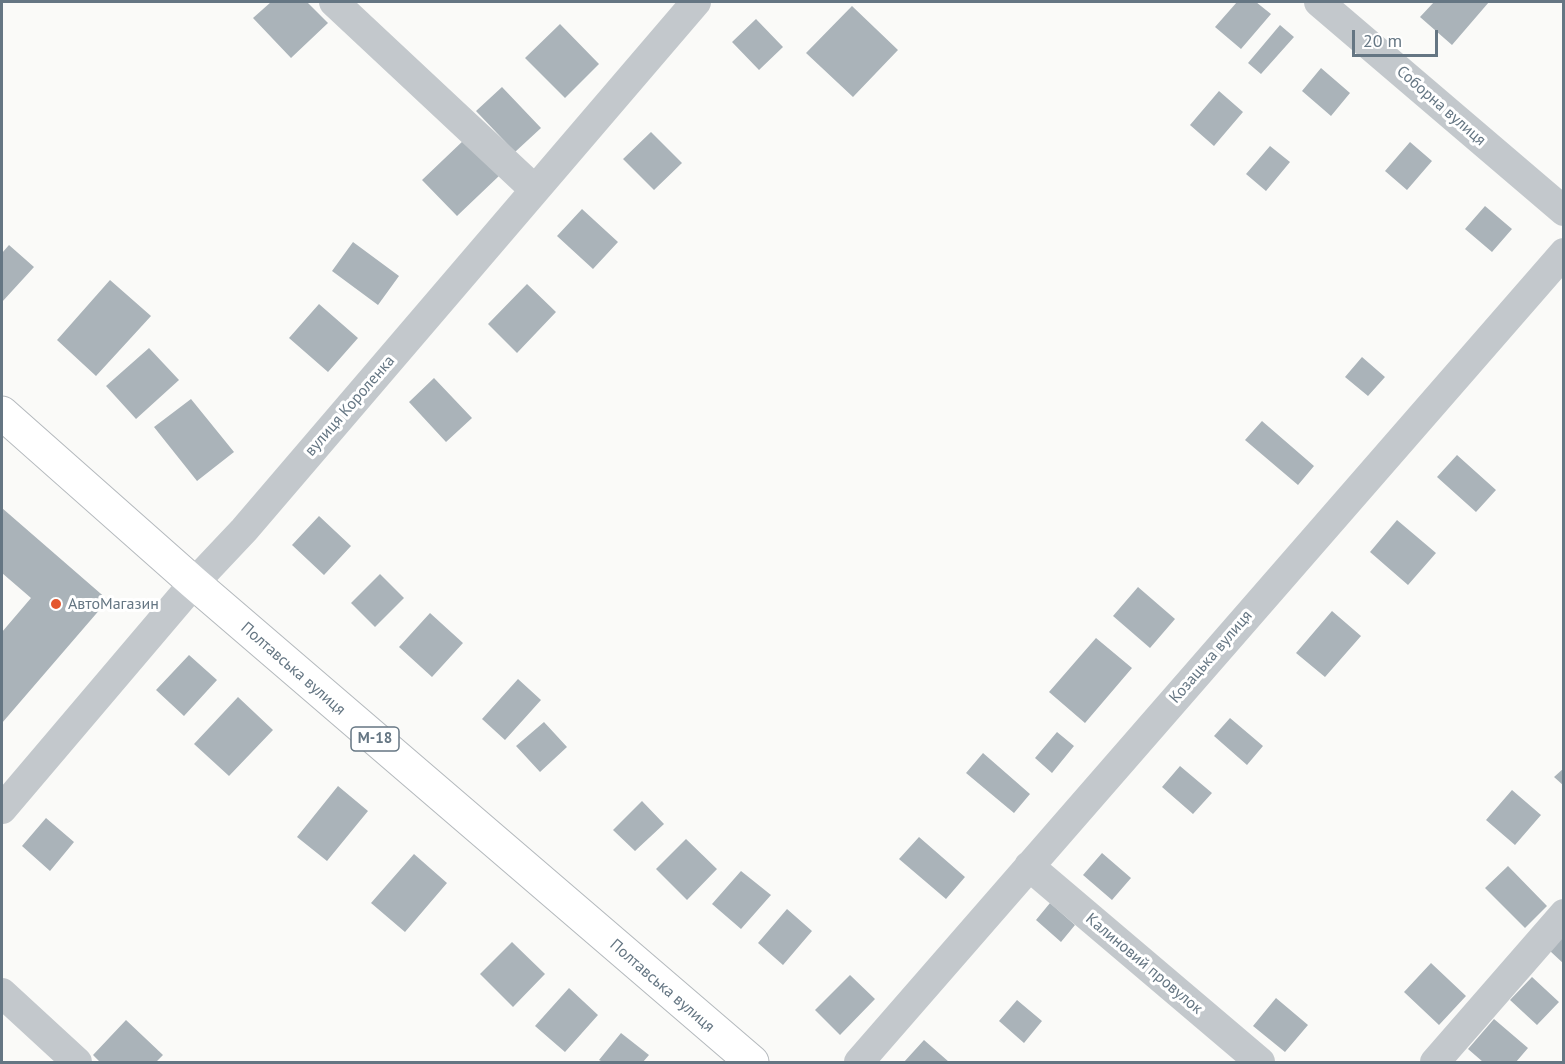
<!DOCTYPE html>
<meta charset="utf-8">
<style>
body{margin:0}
#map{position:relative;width:1565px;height:1064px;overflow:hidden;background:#fafaf8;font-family:"PT Sans",sans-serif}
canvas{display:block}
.frame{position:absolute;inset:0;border:3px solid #657683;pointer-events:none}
.scale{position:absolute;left:1352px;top:30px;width:86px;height:27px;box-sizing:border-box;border:3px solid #657683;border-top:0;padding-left:8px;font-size:18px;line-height:21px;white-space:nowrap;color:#657683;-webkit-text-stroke:4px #fff;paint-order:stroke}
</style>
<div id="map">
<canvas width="1565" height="1064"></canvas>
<div class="frame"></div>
<div class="scale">20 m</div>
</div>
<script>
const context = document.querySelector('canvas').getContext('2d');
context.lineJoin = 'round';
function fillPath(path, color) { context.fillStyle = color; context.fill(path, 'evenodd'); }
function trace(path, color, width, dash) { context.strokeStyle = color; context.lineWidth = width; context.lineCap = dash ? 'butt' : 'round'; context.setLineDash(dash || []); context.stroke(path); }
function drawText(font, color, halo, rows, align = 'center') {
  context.font = font + ' "PT Sans",sans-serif'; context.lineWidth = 6; context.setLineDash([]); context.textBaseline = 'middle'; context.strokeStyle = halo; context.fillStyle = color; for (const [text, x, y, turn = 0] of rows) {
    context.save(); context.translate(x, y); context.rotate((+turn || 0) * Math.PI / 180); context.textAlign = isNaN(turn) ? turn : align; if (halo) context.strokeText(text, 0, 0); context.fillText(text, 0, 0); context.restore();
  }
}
const building = new Path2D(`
 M271 2H307L328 23 291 58 253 18Z
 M1237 2H1256L1271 14 1241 49 1215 27Z
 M1434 2H1489L1452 45 1420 17Z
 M852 6 898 50 853 97 806 53Z
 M756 19 783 47 759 70 732 42Z
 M560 24 599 64 565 98 525 58Z
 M1280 25 1294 37 1261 74 1248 63Z
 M1321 68 1350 93 1331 116 1302 91Z
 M502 87 541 128 515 152 476 111Z
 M1219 91 1243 112 1214 146 1190 125Z
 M651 132 682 163 654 190 623 159Z
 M465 139 500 175 457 216 422 180Z
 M1410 142 1432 161 1407 190 1385 171Z
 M1270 146 1290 162 1266 191 1246 174Z
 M1485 206 1512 229 1492 252 1465 229Z
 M582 209 618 242 593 269 557 236Z
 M353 242 399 276 378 305 332 271Z
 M9 245 34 267 2 302V253Z
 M110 280 151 316 96 376 57 340Z
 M527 284 556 312 517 353 488 324Z
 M319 304 358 338 328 372 289 338Z
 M149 348 179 380 136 419 106 386Z
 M1362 357 1385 377 1368 396 1345 377Z
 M434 378 472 418 446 442 409 402Z
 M191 399 234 452 197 481 154 427Z
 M1262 421 1314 466 1298 485 1245 440Z
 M1457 455 1496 490 1476 512 1437 477Z
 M2 508 108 600 2 723V632L31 598 2 573Z
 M319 516 351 546 324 575 292 545Z
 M1397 520 1436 553 1408 585 1370 552Z
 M380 574 404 598 375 627 351 603Z
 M1138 587 1175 619 1150 648 1113 616Z
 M1332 611 1361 636 1325 677 1296 653Z
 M430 613 463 643 432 677 399 647Z
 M1096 638 1132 668 1085 723 1049 692Z
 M189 655 217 680 184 716 156 690Z
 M518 679 541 700 505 740 482 719Z
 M238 697 273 730 229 776 194 744Z
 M1230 718 1263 746 1247 765 1214 736Z
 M544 722 567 747 540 772 516 746Z
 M1057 732 1074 746 1052 773 1035 758Z
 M983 753 1030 794 1014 813 966 773Z
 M1180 766 1212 793 1193 814 1162 787Z
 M1564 768V786L1554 777Z
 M338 786 368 811 327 861 297 837Z
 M1512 790 1541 815 1515 845 1486 820Z
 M642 801 664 824 635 851 613 830Z
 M46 818 74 842 50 871 22 846Z
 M919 837 965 877 946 899 899 859Z
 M686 839 717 869 687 900 656 869Z
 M1102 853 1131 878 1112 900 1083 875Z
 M414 854 447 883 405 932 371 903Z
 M1508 866 1547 906 1525 928 1485 888Z
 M741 871 771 895 741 929 712 904Z
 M1050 903 1075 925 1061 942 1036 920Z
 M787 909 812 931 783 965 758 943Z
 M1564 936V964L1550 951Z
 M512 942 545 974 513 1007 480 974Z
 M1431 963 1466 996 1439 1025 1404 992Z
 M850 975 875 999 840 1035 815 1010Z
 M1532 977 1559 1002 1537 1025 1510 1000Z
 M569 988 598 1015 565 1052 535 1026Z
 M1276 998 1308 1025 1285 1052 1253 1026Z
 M1017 1000 1042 1021 1024 1043 999 1021Z
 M1494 1019 1528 1048 1516 1062H1483L1468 1049Z
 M126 1020 163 1055 156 1062H100L93 1055Z
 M621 1033 649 1055 643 1062H603L599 1060Z
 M924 1040 949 1062H904Z`);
const street = new Path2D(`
 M334 2 535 190
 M1319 2 1564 211
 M2 809 194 583 244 530 696 2
 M1029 866 1260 1062
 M2 993 77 1062
 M859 1062 1564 253
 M1435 1062 1564 914`);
const highway = new Path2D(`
 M2 413 194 583 752 1062`);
const markers = [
 [56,604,6,"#e4572e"]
];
const shields = [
 [375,739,48]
];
const shieldNames = [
 ["М-18",375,739]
];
const streetNames = [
 ["Соборна вулиця",1441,106,41],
 ["вулиця Короленка",350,406,-49],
 ["Козацька вулиця",1211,657,-49],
 ["Полтавська вулиця",293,669,41],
 ["Калиновий провулок",1144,964,40],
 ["Полтавська вулиця",662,986,41]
];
const poiNames = [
 ["АвтоМагазин",68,604]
];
fillPath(building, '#aab3b9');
trace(highway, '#b4b9bd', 35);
trace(street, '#c3c8cc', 30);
trace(highway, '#fff', 33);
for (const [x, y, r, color] of markers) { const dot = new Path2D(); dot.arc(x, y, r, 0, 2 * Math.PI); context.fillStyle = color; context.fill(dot); trace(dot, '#fff', 2); }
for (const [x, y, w] of shields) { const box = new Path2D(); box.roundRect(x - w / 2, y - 12, w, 24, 4.5); context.fillStyle = '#fff'; context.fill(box); trace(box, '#657683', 1.5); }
drawText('bold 15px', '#657683', null, shieldNames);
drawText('16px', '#657683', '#fff', streetNames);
drawText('16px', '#657683', '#fff', poiNames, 'left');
</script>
